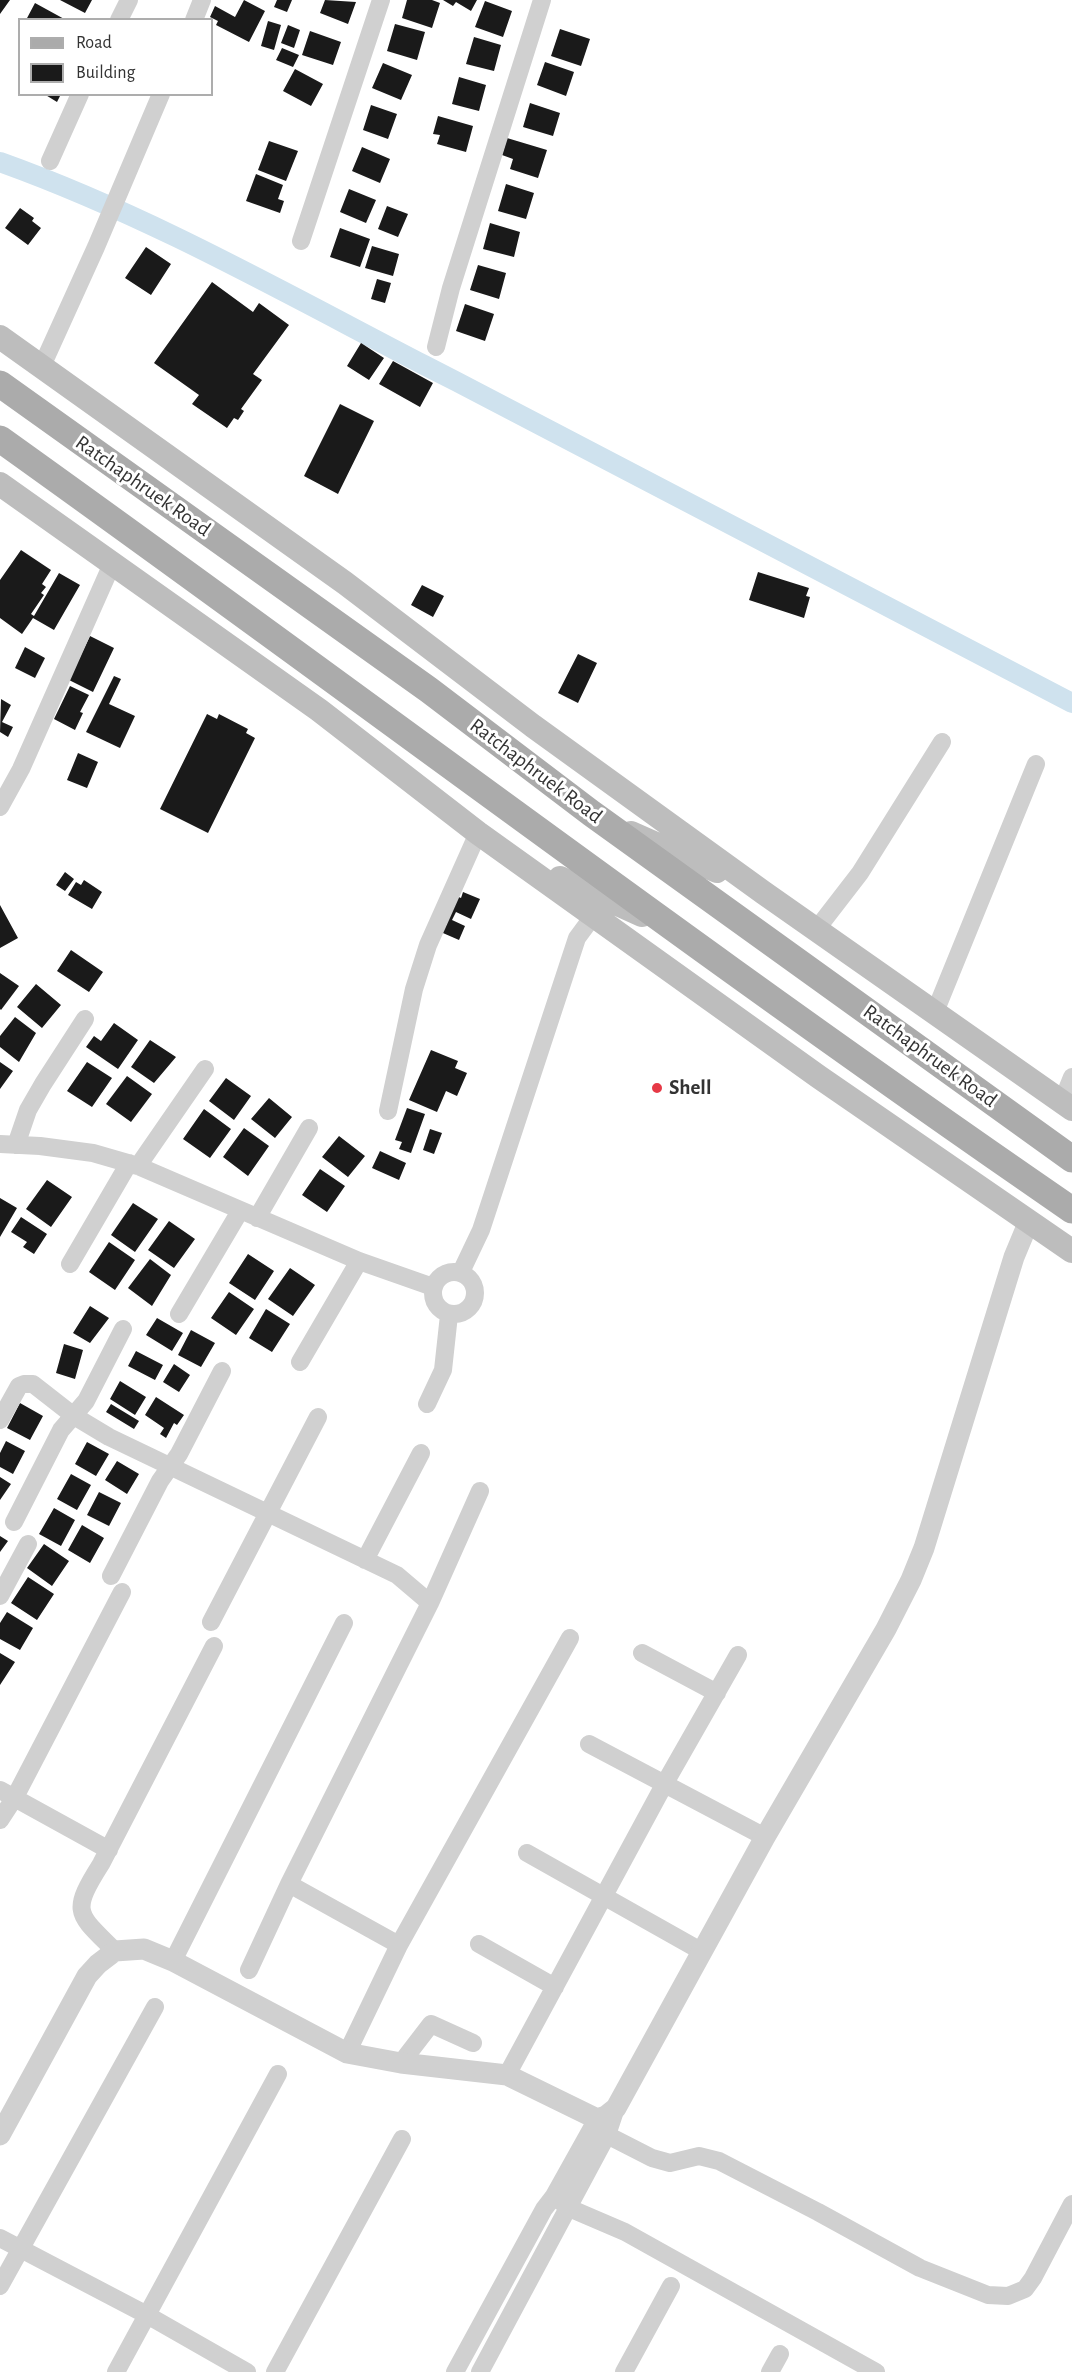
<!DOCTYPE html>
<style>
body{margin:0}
#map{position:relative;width:1072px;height:2372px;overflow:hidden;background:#fff;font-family:"Alegreya Sans",sans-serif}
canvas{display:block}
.legend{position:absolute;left:18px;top:18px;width:195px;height:78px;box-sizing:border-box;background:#fff;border:2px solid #adadad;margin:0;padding:8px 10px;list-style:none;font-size:18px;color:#333}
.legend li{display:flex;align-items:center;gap:12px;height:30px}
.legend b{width:30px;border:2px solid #adadad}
</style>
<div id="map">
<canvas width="1072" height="2372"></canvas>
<ul class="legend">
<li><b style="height:8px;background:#ababab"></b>Road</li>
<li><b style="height:16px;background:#1a1a1a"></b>Building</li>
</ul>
</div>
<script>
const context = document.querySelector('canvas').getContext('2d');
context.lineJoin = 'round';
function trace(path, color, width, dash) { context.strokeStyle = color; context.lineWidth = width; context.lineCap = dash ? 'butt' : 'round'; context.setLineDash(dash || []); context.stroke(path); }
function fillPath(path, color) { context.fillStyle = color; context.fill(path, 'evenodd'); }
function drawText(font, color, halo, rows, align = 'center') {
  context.font = font + ' "Alegreya Sans",sans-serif'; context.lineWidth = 6; context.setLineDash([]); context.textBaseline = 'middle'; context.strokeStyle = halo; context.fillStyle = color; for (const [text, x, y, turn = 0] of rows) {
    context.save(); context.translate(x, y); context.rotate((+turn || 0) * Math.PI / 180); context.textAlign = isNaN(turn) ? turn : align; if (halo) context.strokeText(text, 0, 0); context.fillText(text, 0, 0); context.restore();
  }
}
const canal = new Path2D(`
 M0 162C148 215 285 293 424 365 641 476 857 589 1072 703`);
const building = new Path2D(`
 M0 0H10L0 14Z
 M60 0H92L85 13Z
 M244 0 265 11 249 42 216 25 218 21 210 17 215 6 235 17Z
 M277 0H292L287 12 274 7Z
 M325 0 356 2 348 24 320 13Z
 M407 0H432L440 3 432 28 402 18Z
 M443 0H477L471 11 456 2 453 6Z
 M485 1 512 11 503 37 475 27Z
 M35 3 66 20H26Z
 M268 21 281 25 274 50 261 46Z
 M395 24 425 32 417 60 387 51Z
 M288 25 300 30 294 48 281 43Z
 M560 29 590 39 581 66 551 56Z
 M310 31 341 42 333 65 302 55Z
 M474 37 501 45 494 71 466 64Z
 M282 48 299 55 293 67 276 60Z
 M545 62 574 72 566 96 537 85Z
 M383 63 412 75 401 100 372 88Z
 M295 69 323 84 311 106 283 91Z
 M459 77 486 85 479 111 452 104Z
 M44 94H61L57 102Z
 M530 103 560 113 553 136 523 127Z
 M371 105 397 114 388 139 363 130Z
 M438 116 473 126 466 152 437 144 440 135 433 134Z
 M507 138 547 150 538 178 510 169 513 159 502 155Z
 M269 141 298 151 286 181 258 170Z
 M362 147 390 159 380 183 352 171Z
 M256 174 283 185 278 199 284 201 280 213 246 201Z
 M506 184 534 193 526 219 498 211Z
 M349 189 376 200 366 223 340 212Z
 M387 206 408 214 398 237 378 229Z
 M20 208 34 218 32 221 41 228 28 245 5 228Z
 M490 223 520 232 514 257 483 249Z
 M340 228 370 239 360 267 330 257Z
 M372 246 399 254 393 276 365 268Z
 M146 247 171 264 151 295 125 278Z
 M478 265 506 273 499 299 470 290Z
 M377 279 391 283 385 303 371 299Z
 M212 282 253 312 259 303 289 325 253 374 262 380 241 409 244 411 238 420 234 418 227 428 192 404 199 395 154 363Z
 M465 304 494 314 485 341 456 331Z
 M361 343 384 358 369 380 347 366Z
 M393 361 433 383 420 407 379 384Z
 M340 404 374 421 338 494 304 476Z
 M21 550 51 570 42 584 46 587 41 593 44 595 31 614 34 616 59 573 80 585 54 630 33 618 22 634 0 618V580Z
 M758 572 809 588 806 596 810 597 804 618 749 600Z
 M422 585 444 596 433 617 411 605Z
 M90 636 114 648 93 692 69 680Z
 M25 647 45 658 35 678 15 668Z
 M578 654 597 663 578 703 558 693Z
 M114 676 121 679 109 704 135 716 120 748 86 732Z
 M70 686 89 695 80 712 83 713 75 730 54 719Z
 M1 699 11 705 2 722 13 727 8 737 0 732Z
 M207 714 217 719 219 714 248 729 246 733 255 738 208 833 160 809Z
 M78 753 98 762 87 788 67 780Z
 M65 872 74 879 65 891 56 885Z
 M84 880 102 892 92 909 68 895 76 882 81 885Z
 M463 892 480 899 471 919 456 912 452 920 465 926 459 940 436 930 452 894 461 898Z
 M0 905 18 938 0 948Z
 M71 950 103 972 89 992 57 971Z
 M0 973 19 986 1 1010 0 1009Z
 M36 984 61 1005 42 1028 17 1007Z
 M15 1017 36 1033 19 1062 0 1047V1036Z
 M114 1023 138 1040 118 1069 86 1047 94 1036 101 1041Z
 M150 1040 176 1057 154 1083 131 1067Z
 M431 1050 458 1061 455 1068 467 1073 457 1096 446 1091 437 1112 409 1100Z
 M0 1062 13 1071 0 1089Z
 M87 1062 112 1078 92 1107 67 1091Z
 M127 1076 152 1094 131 1122 106 1104Z
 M226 1078 251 1096 234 1120 209 1101Z
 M269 1098 292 1117 275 1138 251 1119Z
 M407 1108 425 1114 411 1153 399 1149 402 1142 395 1140Z
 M204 1109 231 1129 210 1158 183 1139Z
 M244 1128 269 1146 248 1176 223 1157Z
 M430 1129 442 1133 434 1154 423 1150Z
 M339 1136 365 1156 348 1177 322 1157Z
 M380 1151 406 1163 399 1180 372 1168Z
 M320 1169 345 1186 327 1212 302 1195Z
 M47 1180 72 1197 51 1227 26 1209Z
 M0 1198 17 1208 0 1237Z
 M133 1203 158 1219 135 1252 111 1235Z
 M21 1217 47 1234 34 1254 23 1247 27 1242 11 1232Z
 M169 1221 195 1239 174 1268 148 1250Z
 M109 1242 135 1260 115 1290 89 1272Z
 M248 1254 274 1271 255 1300 229 1283Z
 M150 1259 171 1275 152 1306 128 1288Z
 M290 1268 315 1285 293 1316 268 1299Z
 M229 1292 254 1309 236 1335 211 1318Z
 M90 1306 109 1318 90 1343 73 1333Z
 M266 1309 290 1324 272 1352 249 1338Z
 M157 1318 183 1333 172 1351 146 1335Z
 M191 1330 215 1343 201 1367 178 1355Z
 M64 1344 83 1350 75 1379 56 1373Z
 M136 1351 163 1365 155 1380 128 1366Z
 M174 1364 190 1375 179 1392 163 1382Z
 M120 1381 146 1397 135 1415 110 1399Z
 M156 1397 184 1415 177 1425 174 1423 166 1438 160 1434 164 1428 145 1415Z
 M20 1403 43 1416 30 1440 7 1428Z
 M111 1404 139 1421 134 1429 106 1412Z
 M6 1441 25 1451 13 1474 0 1467V1453Z
 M87 1442 109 1454 96 1476 75 1464Z
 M117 1461 139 1474 127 1494 105 1480Z
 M71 1474 91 1485 77 1510 57 1499Z
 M0 1477 11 1484 0 1500Z
 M99 1492 121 1503 109 1526 87 1515Z
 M54 1508 75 1520 61 1546 39 1534Z
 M82 1525 104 1538 90 1563 68 1550Z
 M0 1536 8 1541 0 1552Z
 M44 1544 69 1561 52 1586 27 1568Z
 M28 1577 54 1594 37 1620 11 1603Z
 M7 1612 33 1628 20 1650 0 1639V1623Z
 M0 1653 15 1662 0 1685Z`);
const minor = new Path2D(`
 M119 20 129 0
 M194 20 202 0
 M50 161 80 94
 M301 241 381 0
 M436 347 451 288 542 0
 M42 366 96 247 161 94
 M0 807 21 769 112 564
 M816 930 860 873 942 742
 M935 1012 1036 764
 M1062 1102 1072 1077
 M388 1111 414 989 428 945 478 833
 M0 1144 40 1146 93 1153 138 1166 359 1261 433 1287
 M16 1145 28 1110 43 1084 85 1019
 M138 1166 205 1069
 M257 1218 309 1128
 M70 1264 129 1163
 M461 1272 481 1230 577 938 594 915
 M433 1293a21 21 0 1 1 42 0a21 21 0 1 1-42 0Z
 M179 1314 240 1211
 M300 1362 359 1261
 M427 1404 443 1370 449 1315
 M0 1420 19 1386 24 1384H33L74 1416 109 1437 397 1575 430 1603
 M14 1522 61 1430 86 1401 123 1329
 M365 1560 421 1453
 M111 1576 160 1481 179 1454 222 1371
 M0 1596 28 1544
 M211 1622 318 1417
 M642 1653 717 1693
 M589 1744 765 1837
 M0 1790 109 1850
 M0 1820 15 1797 122 1592
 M527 1853 701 1951
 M479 1944 555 1987
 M399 1945 289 1884 430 1603 480 1491
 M115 1951C77 1913 70 1913 101 1864L214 1646
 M173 1961 344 1623
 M249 1970 289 1884
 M347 2053 399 1945 570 1638
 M401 2063 431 2024 473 2043
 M507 2075 665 1783 738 1655
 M616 2108 607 2135 652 2158 670 2163 699 2156 719 2161 818 2212 920 2268 988 2295 1008 2296 1025 2289 1033 2278 1072 2204
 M554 2196 569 2208 625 2232 876 2372
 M0 2238 147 2315 247 2372
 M0 2286 155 2007
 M116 2372 278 2074
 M275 2372 402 2139
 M455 2372 544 2209 554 2196 597 2119
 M480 2372 607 2135 597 2131
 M624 2372 671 2286
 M770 2372 780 2354`);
const tertiary = new Path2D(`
 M0 2135 87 1976 98 1964 115 1951 144 1949 173 1961 347 2053 401 2063 507 2075 597 2119 606 2116 616 2108 765 1837 886 1629 911 1580 924 1548 1014 1257 1029 1221`);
const secondary = new Path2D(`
 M0 337 345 583 533 726 764 893 1072 1109
 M0 484 319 710 478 833 819 1077 1072 1251
 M631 833 717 871
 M560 878 642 915`);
const primary = new Path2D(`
 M0 384 429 690 591 813 1072 1159
 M0 439C358 695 709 961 1072 1210`);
const markers = [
 [657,1088,6,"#e63946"]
];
const streetNames = [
 ["Ratchaphruek Road",143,486,35],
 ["Ratchaphruek Road",536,771,37],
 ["Ratchaphruek Road",930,1056,36]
];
const poiNames = [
 ["Shell",669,1088]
];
trace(canal, '#cfe2ee', 20);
fillPath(building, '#1a1a1a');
trace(minor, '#d0d0d0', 18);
trace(tertiary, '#d0d0d0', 21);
trace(secondary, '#bdbdbd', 24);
trace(primary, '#ababab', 27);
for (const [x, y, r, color] of markers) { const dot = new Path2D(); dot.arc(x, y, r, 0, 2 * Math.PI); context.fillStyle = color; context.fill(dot); trace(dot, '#fff', 2); }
drawText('21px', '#333', '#fff', streetNames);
drawText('bold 21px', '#333', '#fff', poiNames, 'left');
</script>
